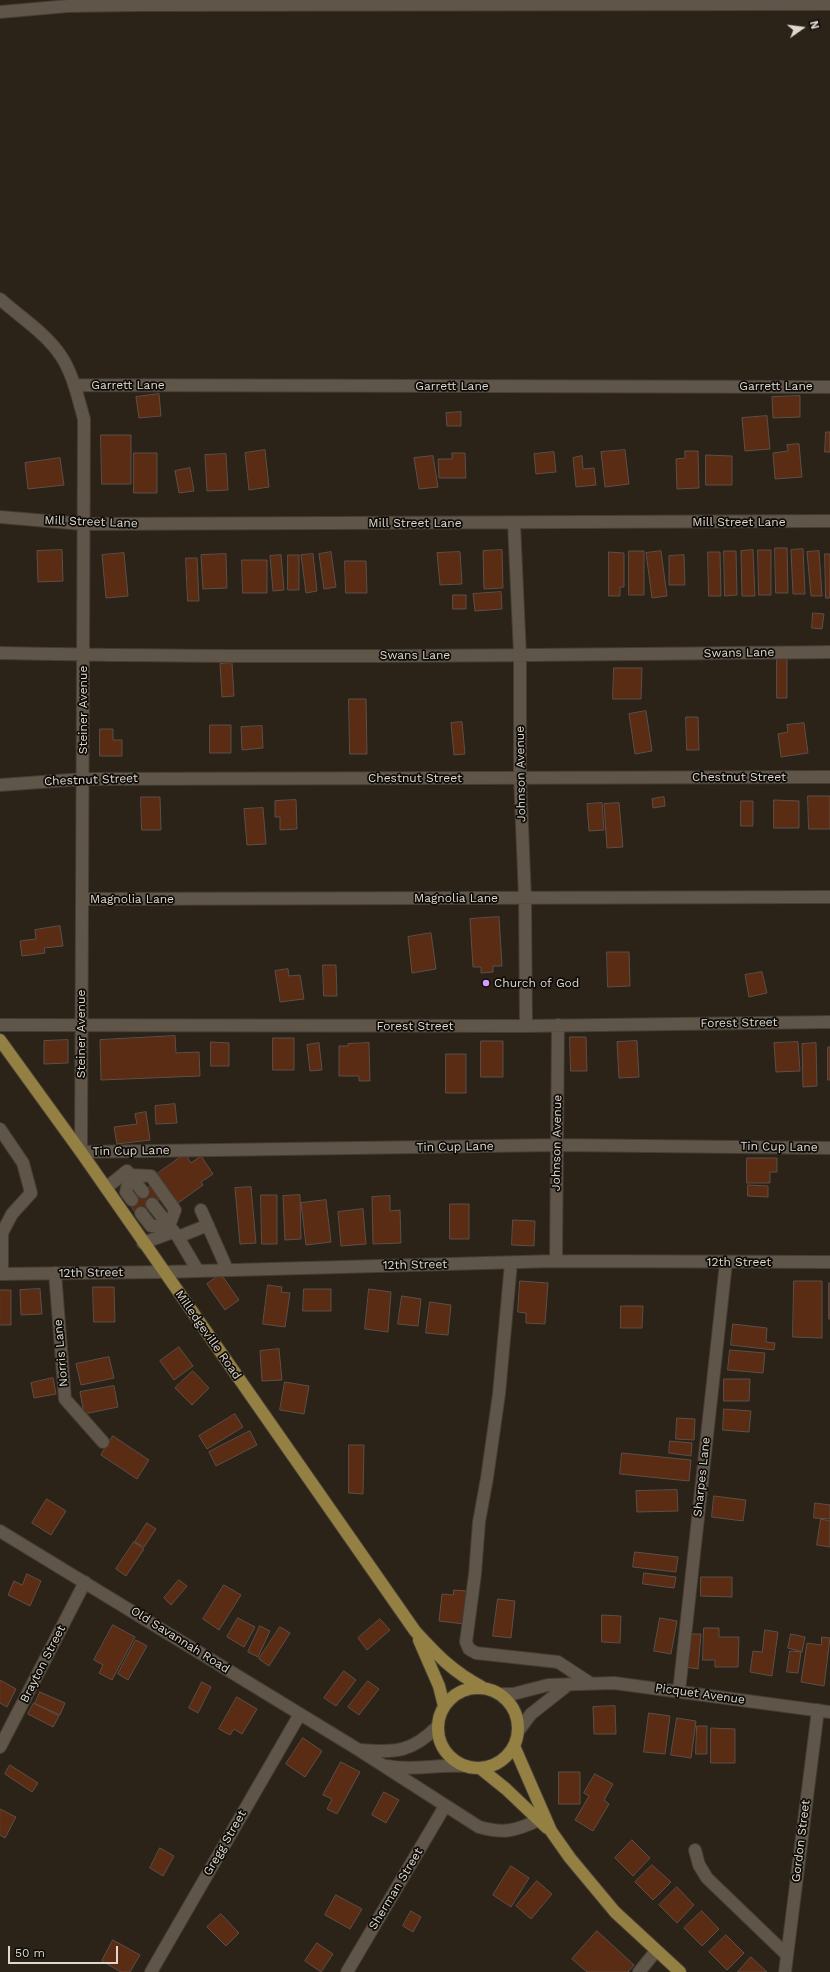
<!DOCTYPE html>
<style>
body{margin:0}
#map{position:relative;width:830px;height:1972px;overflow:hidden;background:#2b2218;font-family:"Work Sans",sans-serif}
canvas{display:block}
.north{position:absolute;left:782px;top:8px;width:40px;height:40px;-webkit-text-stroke:3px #100d08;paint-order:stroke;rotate:76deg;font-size:11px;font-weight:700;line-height:16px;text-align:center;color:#ded8d1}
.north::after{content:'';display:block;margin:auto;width:14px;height:18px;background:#ded8d1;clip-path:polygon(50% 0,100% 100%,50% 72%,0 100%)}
.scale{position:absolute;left:8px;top:1946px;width:110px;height:18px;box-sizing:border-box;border:2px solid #ded8d1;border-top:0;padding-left:5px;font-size:12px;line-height:14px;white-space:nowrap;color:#ded8d1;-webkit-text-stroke:3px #100d08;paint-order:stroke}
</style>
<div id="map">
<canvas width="830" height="1972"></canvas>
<div class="north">N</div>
<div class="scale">50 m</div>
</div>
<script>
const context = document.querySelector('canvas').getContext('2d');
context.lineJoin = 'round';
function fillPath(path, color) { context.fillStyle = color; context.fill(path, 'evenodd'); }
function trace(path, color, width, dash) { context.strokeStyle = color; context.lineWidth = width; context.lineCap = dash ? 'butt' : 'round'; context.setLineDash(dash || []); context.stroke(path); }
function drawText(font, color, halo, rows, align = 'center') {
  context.font = font + ' "Work Sans",sans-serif'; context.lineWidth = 3.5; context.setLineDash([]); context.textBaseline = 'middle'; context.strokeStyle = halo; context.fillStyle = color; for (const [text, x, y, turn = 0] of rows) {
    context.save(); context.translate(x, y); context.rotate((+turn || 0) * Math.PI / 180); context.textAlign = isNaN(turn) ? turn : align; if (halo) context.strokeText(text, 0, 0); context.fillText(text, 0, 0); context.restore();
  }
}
const building = new Path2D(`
 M159 394 161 416 139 418 136 397Z
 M800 396V417L773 418 772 397Z
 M461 412V426H447L446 413Z
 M767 416 770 449 745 451 742 418Z
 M826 432H830V452H825Z
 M101 435H131V484H102Z
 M799 444 802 477 775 479 773 453 788 451 787 445Z
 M265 450 269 487 249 490 245 453Z
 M625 450 629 484 605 487 601 452Z
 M685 451H698L699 488 677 489 676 459 685 458Z
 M554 452 556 472 536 474 534 454Z
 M134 453H157V493H134Z
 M452 453H465L466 478H439L438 459H452Z
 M226 454 228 490 207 491 205 455Z
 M706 455 732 456V485H706Z
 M433 456 438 487 419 489 414 458Z
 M582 456 583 469 594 468 596 485 576 487 573 458Z
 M60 458 64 485 28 489 25 463Z
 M190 468 194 491 179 493 175 471Z
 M775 548H787L788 593H776Z
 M803 549 805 594H793L791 550Z
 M62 550 63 581 38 582 37 551Z
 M502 550 503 588 484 589 483 551Z
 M753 550 755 596H742L741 551Z
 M758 550H771V595H759Z
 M629 551H644V595H629Z
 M661 551 667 596 652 598 646 553Z
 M724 551H736L737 595 725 596Z
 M819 551 822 596H811L807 552Z
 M331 552 336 587 324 589 319 554Z
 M460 552 462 584 440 585 437 553Z
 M609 552 624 553V587H620V596H609Z
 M708 552H720L721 596H709Z
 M124 553 128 596 106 598 102 555Z
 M226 554 227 588 203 589 201 555Z
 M313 554 317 591 306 593 301 555Z
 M825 554H830V598H826Z
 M281 555 284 590 273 591 270 556Z
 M288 555H299V590H288Z
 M684 555 685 585H669V556Z
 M186 558H197L199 601H188Z
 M242 560H267V593H243Z
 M345 561H366L367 593H346Z
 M501 592 502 609 475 611 473 594Z
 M453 595H466V609H453Z
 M813 613 824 614 822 629 812 628Z
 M777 656H787V698H777Z
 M232 663 234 696 222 697 220 664Z
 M614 668H642L641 699H613Z
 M349 699H366L367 754H350Z
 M646 711 652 751 635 754 629 714Z
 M686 717H698L699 750H687Z
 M462 722 465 754 454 755 451 723Z
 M804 723 808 753 781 757 778 734 788 732 787 725Z
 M210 725H231V753H210Z
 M262 726 263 748 242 750 241 727Z
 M100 729H113V740H122V756H100Z
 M808 796H830V829H809Z
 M141 797H160L161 830H142Z
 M664 797 665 806 653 808 652 799Z
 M296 800 297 829 280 830V817H275V801Z
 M774 800 799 801V828H774Z
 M741 801H753V826H741Z
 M602 803 604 830 589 831 587 804Z
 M619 803 623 847 607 848 604 804Z
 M263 808 266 844 247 845 244 809Z
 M499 917 502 966H493V972L481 973V967H473L470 919Z
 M60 926 63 946 44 948 45 953 22 956 20 941 36 939 35 930Z
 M431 933 436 969 412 973 408 937Z
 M607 952H629L630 986 608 987Z
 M323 965H336L337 996H324Z
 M288 969 289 976 300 975 304 999 280 1002 275 971Z
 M762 972 767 993 749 997 745 975Z
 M175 1036 176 1053 199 1052 200 1076 101 1080 100 1040Z
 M570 1037H586L587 1071H571Z
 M273 1038H294V1070H273Z
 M68 1040V1063L44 1064V1041Z
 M481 1041H503V1077H481Z
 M637 1041 639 1077 619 1078 617 1042Z
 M211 1042 229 1043V1066H211Z
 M798 1042 800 1071 776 1072 774 1043Z
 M319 1043 322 1070 310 1071 307 1045Z
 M369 1043 370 1081H359V1076H339V1046H348V1044Z
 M816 1043 817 1086 803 1087 802 1044Z
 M828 1047H830V1080H828Z
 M446 1054H466V1093H446Z
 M175 1104 177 1123 156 1124 155 1106Z
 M146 1112 150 1140 117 1144 114 1127 137 1124 135 1114Z
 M185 1154 191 1163 201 1156 213 1174 201 1182 203 1185 178 1203 157 1174Z
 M747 1158H777V1172H770V1183H747Z
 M154 1184 163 1197 137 1215 128 1202Z
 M748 1185 768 1186V1197L748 1196Z
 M251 1187 256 1243 240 1244 235 1188Z
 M261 1195H277V1244H262Z
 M300 1195 301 1239 285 1240 283 1196Z
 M390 1196V1211L400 1210 401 1243 373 1244 372 1197Z
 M326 1200 331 1242 306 1245 301 1203Z
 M450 1204H469V1239H450Z
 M363 1209 366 1244 341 1246 338 1212Z
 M513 1220 535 1221 534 1246 512 1245Z
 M221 1274 239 1300 225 1310 207 1284Z
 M520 1281 548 1283 545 1324 526 1323V1313L518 1312Z
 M794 1281H822V1338L793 1337Z
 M829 1283H830V1319H829Z
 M268 1285 282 1287 281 1292 290 1293 285 1327 263 1324Z
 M93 1287H114L115 1322H94Z
 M40 1289 42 1314 21 1315 20 1290Z
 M304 1289H331V1311H303Z
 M369 1289 391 1292 388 1332 365 1329Z
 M0 1290H11V1325H0Z
 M402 1296 421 1299 418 1326 398 1324Z
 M430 1302 451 1305 448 1335 426 1333Z
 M621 1306H643L642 1328H621Z
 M733 1324 767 1328 766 1342 775 1343 774 1350 731 1345Z
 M179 1347 193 1366 174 1380 160 1361Z
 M279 1349 282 1380 262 1381 260 1351Z
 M730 1350 765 1353 763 1373 728 1370Z
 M109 1357 114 1378 81 1385 76 1364Z
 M193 1371 209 1388 192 1405 175 1388Z
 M53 1378 56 1394 34 1398 31 1383Z
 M724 1379H750L749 1401H724Z
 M285 1382 309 1386 304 1414 280 1410Z
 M114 1386 118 1407 84 1414 80 1392Z
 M724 1409 751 1411 749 1432 723 1430Z
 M235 1414 243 1427 207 1449 199 1436Z
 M677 1418 695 1419 694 1440 676 1439Z
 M250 1431 257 1445 216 1466 209 1452Z
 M113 1436 149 1460 137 1479 101 1455Z
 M670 1441 692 1443 691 1456 669 1453Z
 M349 1445H364L363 1494 349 1493Z
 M622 1453 691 1460 689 1481 620 1474Z
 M677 1490 678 1511 637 1512 636 1491Z
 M714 1496 746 1500 743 1521 712 1517Z
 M47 1499 66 1511 51 1535 32 1523Z
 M815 1503 830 1505V1519L814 1518Z
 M821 1519 830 1521V1547L817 1545Z
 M147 1523 156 1529 144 1547 135 1542Z
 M134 1542 144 1549 126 1576 116 1569Z
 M635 1552 678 1557 676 1572 633 1567Z
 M644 1573 676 1577 674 1588 643 1584Z
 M27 1574 41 1581 30 1606 8 1595 14 1581 22 1585Z
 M701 1577H732V1597L701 1596Z
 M179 1580 187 1586 171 1605 164 1598Z
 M224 1585 241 1595 219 1630 203 1619Z
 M454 1590 467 1591 464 1624 439 1621 442 1594 453 1595Z
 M498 1599 515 1601 511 1638 493 1636Z
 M602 1615 621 1616 620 1643 602 1642Z
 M238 1618 255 1627 244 1647 227 1637Z
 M660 1618 677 1621 671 1654 654 1651Z
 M380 1619 390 1630 367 1650 358 1638Z
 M113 1625 135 1637 112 1680 99 1673 103 1665 94 1660Z
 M260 1626 270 1631 258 1657 248 1652Z
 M280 1627 290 1633 269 1666 259 1659Z
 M704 1628H719V1637H739L738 1667H715V1660H703Z
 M765 1630 778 1632 772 1676 750 1672 753 1651 762 1652Z
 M691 1634H701L698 1669 685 1667 687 1648 690 1649Z
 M791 1634 805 1637 802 1652 788 1648Z
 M822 1637 830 1638 824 1686 801 1682 807 1643 821 1645Z
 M136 1640 147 1646 128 1680 118 1674Z
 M790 1651 801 1652 798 1673 787 1672Z
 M344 1671 356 1680 336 1706 324 1698Z
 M0 1680 16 1689 7 1707 0 1703Z
 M368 1681 379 1689 359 1715 348 1707Z
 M202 1682 211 1687 198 1713 189 1708Z
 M40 1692 65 1703 60 1715 35 1704Z
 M237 1697 257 1709 242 1734 234 1729 230 1735 219 1729Z
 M34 1703 59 1716 53 1727 28 1714Z
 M615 1706 616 1734H594L593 1707Z
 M649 1713 670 1716 665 1754 644 1752Z
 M677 1718 696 1721 691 1758 671 1755Z
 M697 1726H707V1754H696Z
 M711 1728 735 1729V1763H711Z
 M303 1738 322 1751 305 1777 286 1764Z
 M341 1762 360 1772 337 1814 327 1809 332 1799 323 1795Z
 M10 1765 38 1783 32 1792 5 1774Z
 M559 1772H580V1804H559Z
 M595 1774 613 1784 604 1800 609 1804 593 1831 575 1820 589 1796 584 1793Z
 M384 1792 399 1800 386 1823 372 1815Z
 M0 1809 16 1817 5 1838 0 1835Z
 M632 1840 650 1858 633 1876 615 1858Z
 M160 1848 174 1856 163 1876 150 1868Z
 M652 1865 671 1882 653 1900 635 1882Z
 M511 1866 529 1878 511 1907 493 1895Z
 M537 1881 552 1894 531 1919 516 1906Z
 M677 1887 694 1905 677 1923 659 1905Z
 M336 1895 362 1909 350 1929 325 1915Z
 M411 1911 421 1917 413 1932 403 1926Z
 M702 1911 719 1929 702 1946 684 1928Z
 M221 1914 239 1933 226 1946 207 1927Z
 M597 1931 634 1965 628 1972H587L572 1959Z
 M726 1935 744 1953 727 1970 709 1952Z
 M113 1940 140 1955 130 1972H121L102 1961Z
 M317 1943 333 1954 321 1972 305 1961Z
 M751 1957 767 1972H738Z`);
const minor = new Path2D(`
 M0 12 68 6 138 5 830 4
 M0 299C20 317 46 333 61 356 73 374 78 398 84 419L81 1152 557 1145 830 1148
 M74 385 830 387
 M0 517 83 524 830 521
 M514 523 520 655V777L525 898 526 1026
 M0 653C277 659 553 655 830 652
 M0 785 83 779 830 777
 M82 899 830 897
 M0 1025 526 1026 830 1022
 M0 1129 23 1163 31 1193 12 1214 2 1233V1274
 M130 1175 151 1176 175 1210 169 1226
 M130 1175 126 1192 132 1200
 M106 1188 127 1171 143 1192
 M152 1204 178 1237 198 1271
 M201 1210 227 1269
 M141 1213 151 1226H169
 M178 1237 208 1225
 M143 1243 173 1232
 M556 1261 558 1025
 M511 1263 499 1394 487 1478 479 1522 475 1574 466 1642 469 1649 476 1653 558 1662 590 1683
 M55 1273 65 1399 103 1442
 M0 1274 163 1272 556 1261 830 1262
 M0 1531 359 1750 479 1827C504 1834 515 1831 539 1820
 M679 1691 726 1263
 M500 1694H513L548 1685 614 1683 830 1712
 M519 1730 531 1714 569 1684
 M0 1747 85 1582
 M361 1750C396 1753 412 1752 438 1726
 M388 1766C414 1771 439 1764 465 1766
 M695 1850 699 1865 707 1878 787 1955
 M151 1972 300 1714
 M347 1972 445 1806
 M639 1972 656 1951
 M785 1972 818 1710`);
const major = new Path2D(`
 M0 1040 81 1152 415 1631C437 1655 453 1672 482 1687
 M419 1640 439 1686 444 1706
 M438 1728a40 40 0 1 1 80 0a40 40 0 1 1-80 0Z
 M514 1746 551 1831 570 1858 615 1912 680 1972
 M480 1768 506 1789 547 1828`);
const markers = [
 [486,983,4,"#d59cfb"]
];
const streetNames = [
 ["Garrett Lane",128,385],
 ["Garrett Lane",452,386],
 ["Garrett Lane",776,386],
 ["Mill Street Lane",91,522,2],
 ["Mill Street Lane",739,522],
 ["Mill Street Lane",415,523],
 ["Swans Lane",739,653,-1],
 ["Swans Lane",415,655],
 ["Steiner Avenue",83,710,-90],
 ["Johnson Avenue",521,774,-91],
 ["Chestnut Street",739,777],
 ["Chestnut Street",415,778],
 ["Chestnut Street",91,780,-2],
 ["Magnolia Lane",456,898],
 ["Magnolia Lane",132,899],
 ["Forest Street",739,1023,-1],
 ["Forest Street",415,1026],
 ["Steiner Avenue",81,1034,-90],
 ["Johnson Avenue",557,1143,-89],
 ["Tin Cup Lane",455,1147,-1],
 ["Tin Cup Lane",779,1147,1],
 ["Tin Cup Lane",131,1151,-1],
 ["12th Street",739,1262],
 ["12th Street",415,1265,-1],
 ["12th Street",91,1273,-1],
 ["Milledgeville Road",208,1335,55],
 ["Norris Lane",61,1353,-95],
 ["Sharpes Lane",702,1477,-84],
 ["Old Savannah Road",180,1640,32],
 ["Brayton Street",43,1664,-63],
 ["Picquet Avenue",700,1694,8],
 ["Gordon Street",801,1841,-83],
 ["Gregg Street",225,1843,-60],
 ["Sherman Street",396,1889,-59]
];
const poiNames = [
 ["Church of God",494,983]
];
fillPath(building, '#5a2c14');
trace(building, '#5d4f48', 1);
trace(minor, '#443d35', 14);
trace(major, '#443d35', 14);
trace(minor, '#5f5549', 12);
trace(major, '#938042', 12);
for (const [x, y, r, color] of markers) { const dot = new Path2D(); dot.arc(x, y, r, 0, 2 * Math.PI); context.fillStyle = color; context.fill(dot); trace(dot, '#100d08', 1.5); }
drawText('12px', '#ded8d1', '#100d08', streetNames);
drawText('12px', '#ded8d1', '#100d08', poiNames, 'left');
</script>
